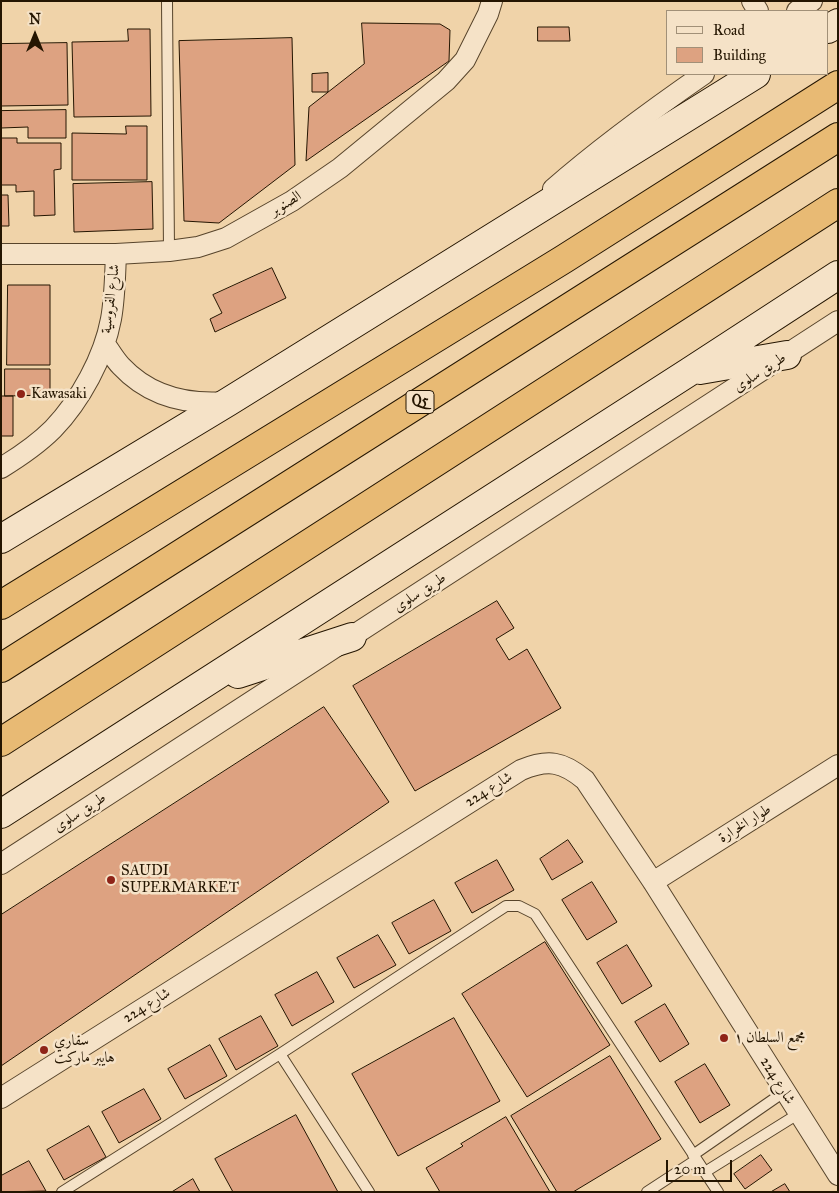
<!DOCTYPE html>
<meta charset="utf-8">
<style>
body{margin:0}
#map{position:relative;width:839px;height:1193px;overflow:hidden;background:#f0d3a9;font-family:"IM FELL Great Primer",serif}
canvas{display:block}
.frame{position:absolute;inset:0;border:2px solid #241501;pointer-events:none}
.legend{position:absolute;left:666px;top:10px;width:162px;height:65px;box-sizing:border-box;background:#f5e2c7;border:1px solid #a19078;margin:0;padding:6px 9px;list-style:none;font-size:15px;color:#241501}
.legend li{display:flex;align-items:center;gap:10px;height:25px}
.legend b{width:25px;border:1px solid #a19078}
.north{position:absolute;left:10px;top:10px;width:50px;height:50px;-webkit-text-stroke:4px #f5e2c7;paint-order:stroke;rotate:0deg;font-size:14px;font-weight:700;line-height:20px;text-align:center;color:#241501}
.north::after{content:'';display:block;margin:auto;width:18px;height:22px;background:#241501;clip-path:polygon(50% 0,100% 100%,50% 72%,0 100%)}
.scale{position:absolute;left:666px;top:1160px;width:66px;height:22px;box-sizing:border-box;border:2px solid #241501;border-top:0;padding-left:6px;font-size:15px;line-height:18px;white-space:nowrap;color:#241501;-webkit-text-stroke:4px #f5e2c7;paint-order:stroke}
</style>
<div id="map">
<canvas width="839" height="1193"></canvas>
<div class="frame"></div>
<ul class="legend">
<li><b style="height:6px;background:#f5e2c7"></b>Road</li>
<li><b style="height:14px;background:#dda281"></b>Building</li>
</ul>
<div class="north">N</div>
<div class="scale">20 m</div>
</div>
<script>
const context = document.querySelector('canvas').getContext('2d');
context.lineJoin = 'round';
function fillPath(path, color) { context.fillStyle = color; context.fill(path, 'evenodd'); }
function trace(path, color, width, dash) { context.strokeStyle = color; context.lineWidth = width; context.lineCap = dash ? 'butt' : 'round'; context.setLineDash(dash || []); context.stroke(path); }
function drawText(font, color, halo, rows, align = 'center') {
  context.font = font + ' "IM FELL Great Primer",Amiri,serif'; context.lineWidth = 5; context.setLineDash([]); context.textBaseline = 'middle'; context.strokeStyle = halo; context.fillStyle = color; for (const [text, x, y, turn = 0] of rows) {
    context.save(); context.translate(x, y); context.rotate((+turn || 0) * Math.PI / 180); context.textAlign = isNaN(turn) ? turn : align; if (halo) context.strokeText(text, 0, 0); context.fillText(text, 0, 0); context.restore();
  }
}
const building = new Path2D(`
 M362 23 440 24 450 30 449 61 306 161 309 107 364 64Z
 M538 27H569L570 41H538Z
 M128 29H150L151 116 74 117 72 42 128 41Z
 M292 38 295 165 219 223 184 221 179 41Z
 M67 43 68 105 1 106V44Z
 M328 73V92H312V74Z
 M66 110V138H28V127L1 128V111Z
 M126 126H147V180H72V133L126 134Z
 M1 138H17V143H61V169L54 170 55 215 34 216V191L16 192V185H1Z
 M152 182 153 229 74 232 73 184Z
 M1 195H8L9 226H1Z
 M272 268 286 298 215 332 210 319 222 313 213 295Z
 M8 285H50V365H7Z
 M5 369H50V395L5 396Z
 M1 396H13V436H1Z
 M497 601 514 628 496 639 509 660 527 649 561 708 415 791 353 686Z
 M324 707 389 802 1 1066V915Z
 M568 840 583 862 552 880 540 859Z
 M497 860 514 890 472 913 455 883Z
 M592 882 617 922 587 940 562 900Z
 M434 900 451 931 409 954 392 923Z
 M378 935 396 965 354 988 337 958Z
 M545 942 610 1045 527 1097 462 994Z
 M627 945 652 986 622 1004 597 963Z
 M317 972 334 1002 292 1026 275 995Z
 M665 1004 689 1044 660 1062 635 1022Z
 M261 1016 278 1046 236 1070 219 1039Z
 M454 1018 500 1101 398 1156 352 1074Z
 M210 1045 227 1076 185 1099 168 1069Z
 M610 1056 661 1139 573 1192H557L511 1116Z
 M705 1064 730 1105 700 1123 675 1082Z
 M144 1089 161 1119 119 1143 102 1112Z
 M296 1115 338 1192H233L215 1159Z
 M506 1117 550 1192H440L426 1168 463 1146 461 1144Z
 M89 1126 106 1157 64 1180 47 1150Z
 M761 1155 772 1170 745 1189 734 1174Z
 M29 1161 46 1191 1 1192V1176Z
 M193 1179 200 1192H172Z
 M785 1184 790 1192H771Z`);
const lane = new Path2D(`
 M167 1 169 251
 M280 1054 369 1192
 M693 1155 784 1092
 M705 1172 798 1114
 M62 1192 280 1054 506 906H519L535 914 718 1192
 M647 1192 696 1160`);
const street = new Path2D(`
 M752 1 758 11
 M797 11 812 1
 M553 189C601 147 652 110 704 74
 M1 254H116L169 251 198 247 226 238 292 201 340 168 446 81 465 60 488 14 492 1
 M105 344C110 351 115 360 121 366 149 396 186 405 226 402
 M1 468C19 457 38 444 53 429 80 401 104 357 111 319 115 297 115 275 116 254
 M1 864 838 321
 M653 882 838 765
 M1 1098 521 770C548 759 562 761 585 780L653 882 838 1175`);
const secondary = new Path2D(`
 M828 29 838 23
 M700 370 787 355
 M1 539 228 402 756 74
 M238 674 352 637
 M1 814 689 372 838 275`);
const highway = new Path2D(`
 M1 605 564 259 838 85
 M1 668 838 137
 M1 742 838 203`);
const markers = [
 [21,394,5,"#8f2418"],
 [111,880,5,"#8f2418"],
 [724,1038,5,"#8f2418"],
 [44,1050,5,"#8f2418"]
];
const shields = [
 [420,402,28]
];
const shieldNames = [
 ["Q5",420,402]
];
const streetNames = [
 ["الصنوبر",286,204,-32],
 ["شارع الفروسية",111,299,-83],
 ["طريق سلوى",760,373,-33],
 ["طريق سلوى",420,593,-33],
 ["شارع 224",489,790,-32],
 ["طريق سلوى",80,813,-33],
 ["طوار الخرارة",745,824,-32],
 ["شارع 224",147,1006,-32],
 ["شارع 224",777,1081,58]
];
const poiNames = [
 ["Kawasaki",31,394],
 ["SAUDI",121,871],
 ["SUPERMARKET",121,888],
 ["مجمع السلطان ١",734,1038],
 ["سفاري",54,1041],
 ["هايبر ماركت",54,1058]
];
fillPath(building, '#dda281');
trace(building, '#241501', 1);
trace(lane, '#57442b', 12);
trace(street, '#57442b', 22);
trace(secondary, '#241501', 30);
trace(highway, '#241501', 30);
trace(lane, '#f5e2c7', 10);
trace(street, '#f5e2c7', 20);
trace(secondary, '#f5e2c7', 28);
trace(highway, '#e8ba74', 28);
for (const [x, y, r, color] of markers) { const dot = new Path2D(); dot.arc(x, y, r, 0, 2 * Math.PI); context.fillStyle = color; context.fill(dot); trace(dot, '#f5e2c7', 2); }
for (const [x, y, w] of shields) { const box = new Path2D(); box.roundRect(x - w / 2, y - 11.5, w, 23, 4); context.fillStyle = '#f5e2c7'; context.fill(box); trace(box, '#241501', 1); }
drawText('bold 14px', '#241501', null, shieldNames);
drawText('15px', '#241501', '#f5e2c7', streetNames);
drawText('15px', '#241501', '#f5e2c7', poiNames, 'left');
</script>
